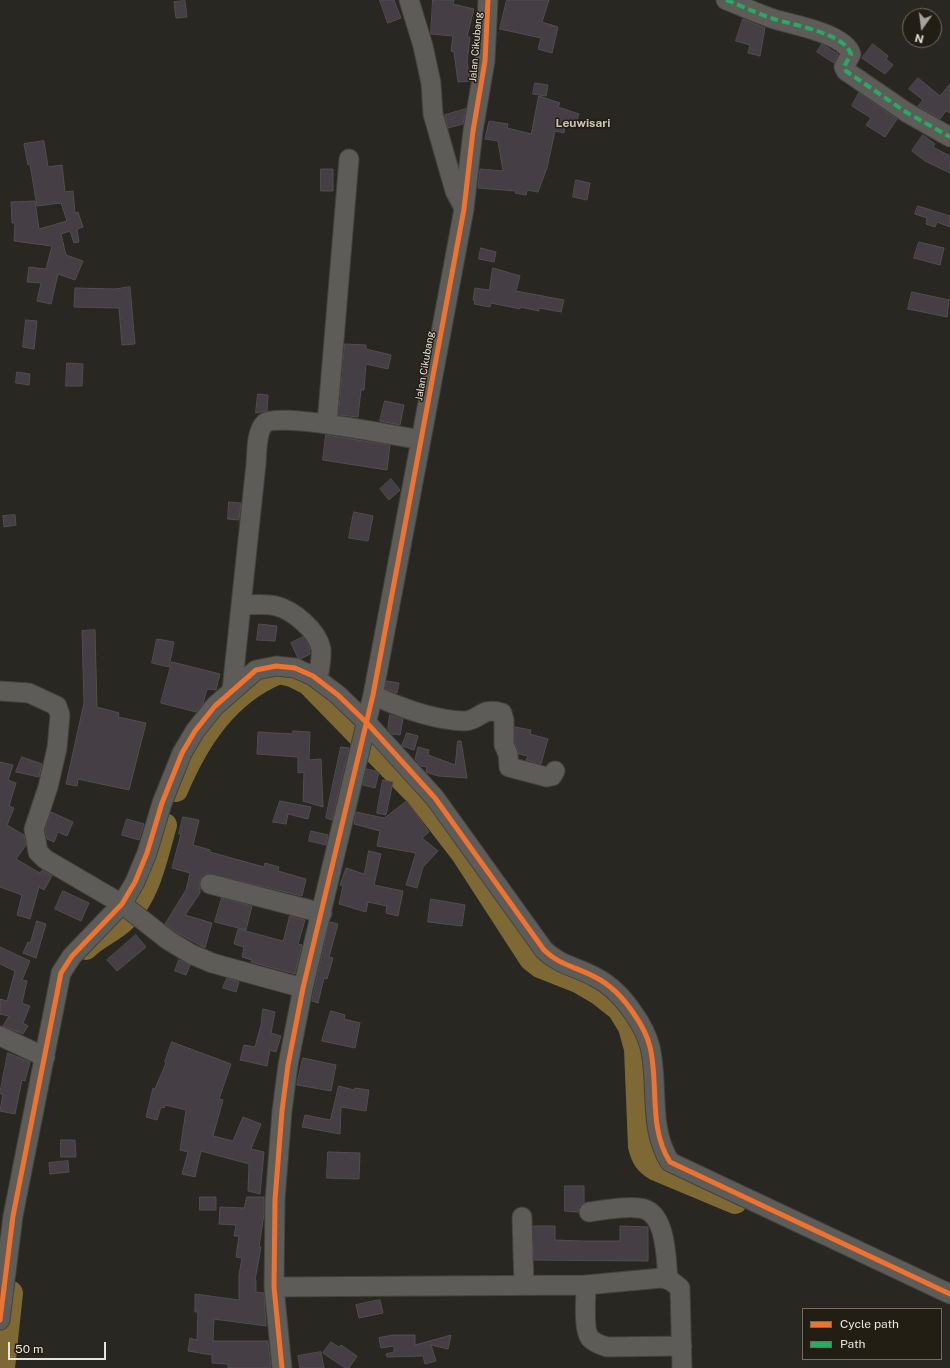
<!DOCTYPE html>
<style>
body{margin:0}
#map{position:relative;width:950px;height:1368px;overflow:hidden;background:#282722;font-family:"Public Sans",sans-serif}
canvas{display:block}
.legend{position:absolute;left:802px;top:1308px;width:140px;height:52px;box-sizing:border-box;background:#231e14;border:1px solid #716d64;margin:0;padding:5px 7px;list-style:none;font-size:12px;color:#e7e4dd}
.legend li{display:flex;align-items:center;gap:8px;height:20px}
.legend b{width:20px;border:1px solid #716d64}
.north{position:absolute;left:902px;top:8px;width:40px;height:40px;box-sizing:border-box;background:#231e14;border:1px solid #716d64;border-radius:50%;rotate:194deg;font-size:11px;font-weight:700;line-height:16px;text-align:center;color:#e7e4dd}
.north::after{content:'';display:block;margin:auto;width:14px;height:18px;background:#a4a29c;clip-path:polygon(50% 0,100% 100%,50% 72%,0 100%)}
.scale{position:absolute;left:8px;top:1342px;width:98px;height:18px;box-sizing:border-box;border:2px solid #e7e4dd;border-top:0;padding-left:5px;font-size:12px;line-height:14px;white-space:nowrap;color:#e7e4dd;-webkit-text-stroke:3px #231e14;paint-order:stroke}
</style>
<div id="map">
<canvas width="950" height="1368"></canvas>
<ul class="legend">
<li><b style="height:5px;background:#ef722f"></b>Cycle path</li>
<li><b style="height:5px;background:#26ab63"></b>Path</li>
</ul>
<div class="north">N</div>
<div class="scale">50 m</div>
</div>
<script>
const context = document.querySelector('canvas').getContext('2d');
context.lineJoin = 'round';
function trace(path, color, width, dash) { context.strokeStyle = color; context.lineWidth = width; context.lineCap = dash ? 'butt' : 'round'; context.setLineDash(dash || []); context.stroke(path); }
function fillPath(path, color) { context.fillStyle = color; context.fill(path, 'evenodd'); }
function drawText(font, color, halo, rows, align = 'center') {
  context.font = font + ' "Public Sans",sans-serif'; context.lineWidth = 3; context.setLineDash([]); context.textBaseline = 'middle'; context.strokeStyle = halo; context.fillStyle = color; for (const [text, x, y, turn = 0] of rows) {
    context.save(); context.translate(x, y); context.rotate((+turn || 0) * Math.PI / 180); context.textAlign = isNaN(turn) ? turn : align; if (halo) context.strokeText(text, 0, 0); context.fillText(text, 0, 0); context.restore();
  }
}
const river = new Path2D(`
 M176 790C197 740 227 693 279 672L292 675 308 683 419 797 463 854 531 959 540 966 578 981 600 994 619 1009 630 1027 636 1049 640 1146C643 1158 646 1163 656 1169L735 1202
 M86 948C97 936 114 931 125 919 150 892 155 859 165 825
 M3 1368 11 1293`);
const building = new Path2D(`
 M380 0H394L401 18 388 23Z
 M433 0H454L453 4 474 9 467 37H470L467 62 470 81 458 82 454 52 451 51 453 36 431 34Z
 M507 0H549L542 22 558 27 552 53 538 49 541 38 500 29Z
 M185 1 187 17 176 18 174 2Z
 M743 19 765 28 760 56 748 53 750 45 736 41Z
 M822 44 838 54 834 63 817 52Z
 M873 44 888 56 886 59 893 65 885 74 862 58Z
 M918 78 940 96 950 84V113L946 111 940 119 918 106 923 100 909 89Z
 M535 83 548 85 546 96 533 94Z
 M859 93 897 119 885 137 866 125 871 118 852 106Z
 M539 96 560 103 558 107 579 114 575 127 565 124 564 133 555 131 547 168 538 192 527 190 526 195 515 193 516 191 478 188 480 169 503 171 498 141 485 139 489 121 508 124 507 128 531 134Z
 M466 109 463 124 448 128 445 115Z
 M923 135 935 144 933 147 950 156V173L925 161 912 151Z
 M44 141 48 167 62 165 65 192 73 191 75 213 78 212 83 227 77 229 79 242 74 243 70 231 61 234 66 255 83 261 75 280 58 274 51 304 37 301 41 283 27 282 29 267 46 269 52 246 14 241 15 223H12L11 202 35 201 39 229 67 221 61 203 37 206 30 164 28 165 24 144Z
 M321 169H333V191H321Z
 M576 180 590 183 587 200 573 197Z
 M918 206 950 216V227L937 222 935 227 926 224 927 218 915 214Z
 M919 242 944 248 940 265 914 258Z
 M481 248 496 252 494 262 479 259Z
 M493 268 520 276 516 291 564 300 561 312 539 308V311L520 307V309L491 303 490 307 474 304 475 300H473L475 288 489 290Z
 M130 287 135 344 122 345 119 308 74 307 75 288 115 289Z
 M912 292 949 300 947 317 908 309Z
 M26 320 37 321 34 349 23 347Z
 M345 344 366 345V349L391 355 388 369 366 364 364 390H361L358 417 339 415Z
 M67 363 83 364 82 386H66Z
 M17 372 30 374 29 385 16 383Z
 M258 394 268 395 267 411 256 413Z
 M385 401 404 405 400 425 380 421Z
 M326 435 390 445 387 470 323 460Z
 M391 479 400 490 389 500 380 489Z
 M229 502 241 503 239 520 228 519Z
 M354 512 373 516 368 541 349 538Z
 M15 515 16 525 4 527 3 516Z
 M259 624 277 626 275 641 257 640Z
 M95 630 97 707 119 713 118 717 146 723 129 790 78 779 77 786 66 784 84 703 82 631Z
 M303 637 309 646 310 654 301 659 298 658 291 643Z
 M157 639 174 642 169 667 152 663Z
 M172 662 220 674 216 690 207 689 203 704 196 712 161 703Z
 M387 681 399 683 397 693 385 689Z
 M390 715 403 719 400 735 392 734 388 729Z
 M515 727 531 730 530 734 548 739 541 764 526 760 528 756 519 754 515 743Z
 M293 731 310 732 309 760 321 759 323 807 303 801 304 772 298 773V757L257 754 258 732 293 734Z
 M407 733 418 736 414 750 402 746Z
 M458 741H461L467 778 438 776 426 772 427 767 421 766 415 759 418 747 429 750 428 755 455 765Z
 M341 747 349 748 332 820 326 818Z
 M22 757 42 764 39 777 16 772Z
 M0 762 13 765 8 780 16 783 9 806 14 808 7 825 24 835 26 845 16 859 40 873 42 870 52 876 44 890 39 887 30 919 17 915 22 895 0 887Z
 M367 769 379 772 375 788 363 785Z
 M383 780 393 782 386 815 377 813Z
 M280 801 311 807 308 819 288 814 286 824 273 822Z
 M407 801 429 832 422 838 438 851 423 867 417 888 406 885 416 853 377 846 380 831 354 824 356 812 384 818Z
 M51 812 73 822 67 836 58 832 54 842 47 839 45 830Z
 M183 817 199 820 193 845 210 850V852L264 867 265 863 279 867 278 871 306 879 302 896 207 873 202 876 200 881V893L185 915 212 923 205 948 174 931 165 924 186 890 190 873 172 868 181 834H179Z
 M127 819 144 824 139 840 122 835Z
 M311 831 328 835 326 845 309 841Z
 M369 851 381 854 374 885 403 891 398 916 386 913 387 906 368 902 366 912 339 904 343 886 340 885 346 868 364 874Z
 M63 891 89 903 81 921 55 909Z
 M222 898 252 906 246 930 215 922Z
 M431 899 465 905 462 926 428 922Z
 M290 916 305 920 298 944 302 945 295 974 251 962 252 960 242 957 244 947 234 944 238 929 283 941Z
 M37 921 46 924 36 958 23 953 28 942 30 943Z
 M330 922 338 924 329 957 333 958 327 979 324 978 318 1003 312 1001Z
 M136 935 146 947 117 971 107 960Z
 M0 947 30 961 22 980 27 981 22 1003 30 1006 23 1023 28 1026 23 1034 3 1026 9 1016 0 1014V999L7 1001 15 971 0 964Z
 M179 960 190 965 186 975 175 971Z
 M227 978 239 982 236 992 223 988Z
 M263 1009 275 1012 271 1033 281 1036 276 1052 270 1050 267 1066 240 1060 244 1045 255 1047 261 1025Z
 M331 1011 345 1015 344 1019 360 1023 355 1048 322 1041Z
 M172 1042 231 1064 219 1099 223 1100 213 1136 233 1141 243 1117 261 1124 251 1149 264 1152 260 1194 248 1191 249 1164 201 1151 195 1177 182 1174 188 1152 180 1150 186 1110 165 1105 164 1108 161 1107 157 1120 146 1117 153 1088 155 1089 166 1063 165 1062Z
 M8 1053 30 1062 25 1081 22 1080 15 1114 0 1111 3 1094H0Z
 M303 1058 336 1065 331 1091 297 1085Z
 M339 1086 354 1090 355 1088 369 1090 366 1111 341 1107 340 1134 302 1127 305 1115 330 1120Z
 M61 1140H75L76 1157H61Z
 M328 1152 360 1153 359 1179 327 1178Z
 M68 1161 69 1172 50 1174 49 1163Z
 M565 1186H584V1203L579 1207 578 1212 565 1211Z
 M200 1197H216V1210H200Z
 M247 1197H264V1214L259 1247H261L255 1280H256V1292L264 1293 266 1326 214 1319 213 1341H268L271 1368H228V1364L212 1363V1355L188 1351 190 1338 197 1340 198 1312H195V1294L239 1300V1275L242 1258 236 1257 239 1236H234L236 1225 219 1224 220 1207 244 1208Z
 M533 1226H555V1240L581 1241H620V1226L648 1227V1261L534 1260Z
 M380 1300 383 1313 359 1318 356 1305Z
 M393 1335H415V1345L451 1335 448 1349 431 1345 436 1361 425 1364 423 1356 387 1357 386 1354 394 1352V1346L381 1348 379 1338Z
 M331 1342 339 1347 341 1345 357 1356 349 1368H345L323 1353Z
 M321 1352 324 1368H300L298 1356Z`);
const minor = new Path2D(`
 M409 0 423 46 431 83 433 114 455 191 464 208
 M726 0C742 6 758 14 774 19 793 25 844 33 851 54L844 67 846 71 906 112 950 137
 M327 424 349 159
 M242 605C252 605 265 603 276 606 293 610 318 631 321 649 322 659 319 670 318 680
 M232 690 256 464C257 453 256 431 265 423 278 412 399 436 421 440
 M0 691 29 693 57 706 60 715 57 748 48 787 34 829 38 852 45 859 122 904 168 940 191 954 212 963 303 988
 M373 695C401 708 433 720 464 721 480 721 481 706 502 713L504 720V745L508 754 509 767 547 777 552 776 555 771
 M210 884 322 913
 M0 1036 45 1057
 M589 1212C605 1210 623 1206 639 1208 667 1210 666 1259 668 1280
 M522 1217 524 1285
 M586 1285C586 1296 583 1330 590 1338 594 1343 601 1345 607 1347L682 1346
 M274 1287 586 1285 661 1278 670 1280 680 1288 682 1368
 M0 1320 13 1216 61 973 72 956 122 904 135 882 147 853 162 803 182 753 195 731 215 706 256 670 276 666 295 668 313 676 338 695 367 723 435 798 544 950C559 965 577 967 595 977 611 985 624 999 634 1014 641 1024 647 1035 650 1047 659 1084 648 1128 670 1162L950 1294
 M282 1368 274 1287 275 1200 282 1111 288 1065 303 988 373 695 421 440 464 209 473 131 485 61 488 0`);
const quiet = new Path2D(`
 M726 0C742 6 758 14 774 19 793 25 844 33 851 54L844 67 846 71 906 112 950 137`);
const cycleway = new Path2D(`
 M0 1320 13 1216 61 973 72 956 122 904 135 882 147 853 162 803 182 753 195 731 215 706 256 670 276 666 295 668 313 676 338 695 367 723 435 798 544 950C559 965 577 967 595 977 611 985 624 999 634 1014 641 1024 647 1035 650 1047 659 1084 648 1128 670 1162L950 1294
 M282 1368 274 1287 275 1200 282 1111 288 1065 303 988 373 695 421 440 464 209 473 131 485 61 488 0`);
const streetNames = [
 ["Jalan Cikubang",476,47,-85],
 ["Jalan Cikubang",425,366,-80]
];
const quarterNames = [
 ["Leuwisari",583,123]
];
trace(river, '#7e6935', 24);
fillPath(building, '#453e44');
trace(building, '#504f4e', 1);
trace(minor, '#44423e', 21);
trace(minor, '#5e5c58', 19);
trace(quiet, '#26ab63', 4, [8, 4]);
trace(cycleway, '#ef722f', 5);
drawText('10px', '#e7e4dd', '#231e14', streetNames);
drawText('bold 12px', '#c8c2b5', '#231e14', quarterNames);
</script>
